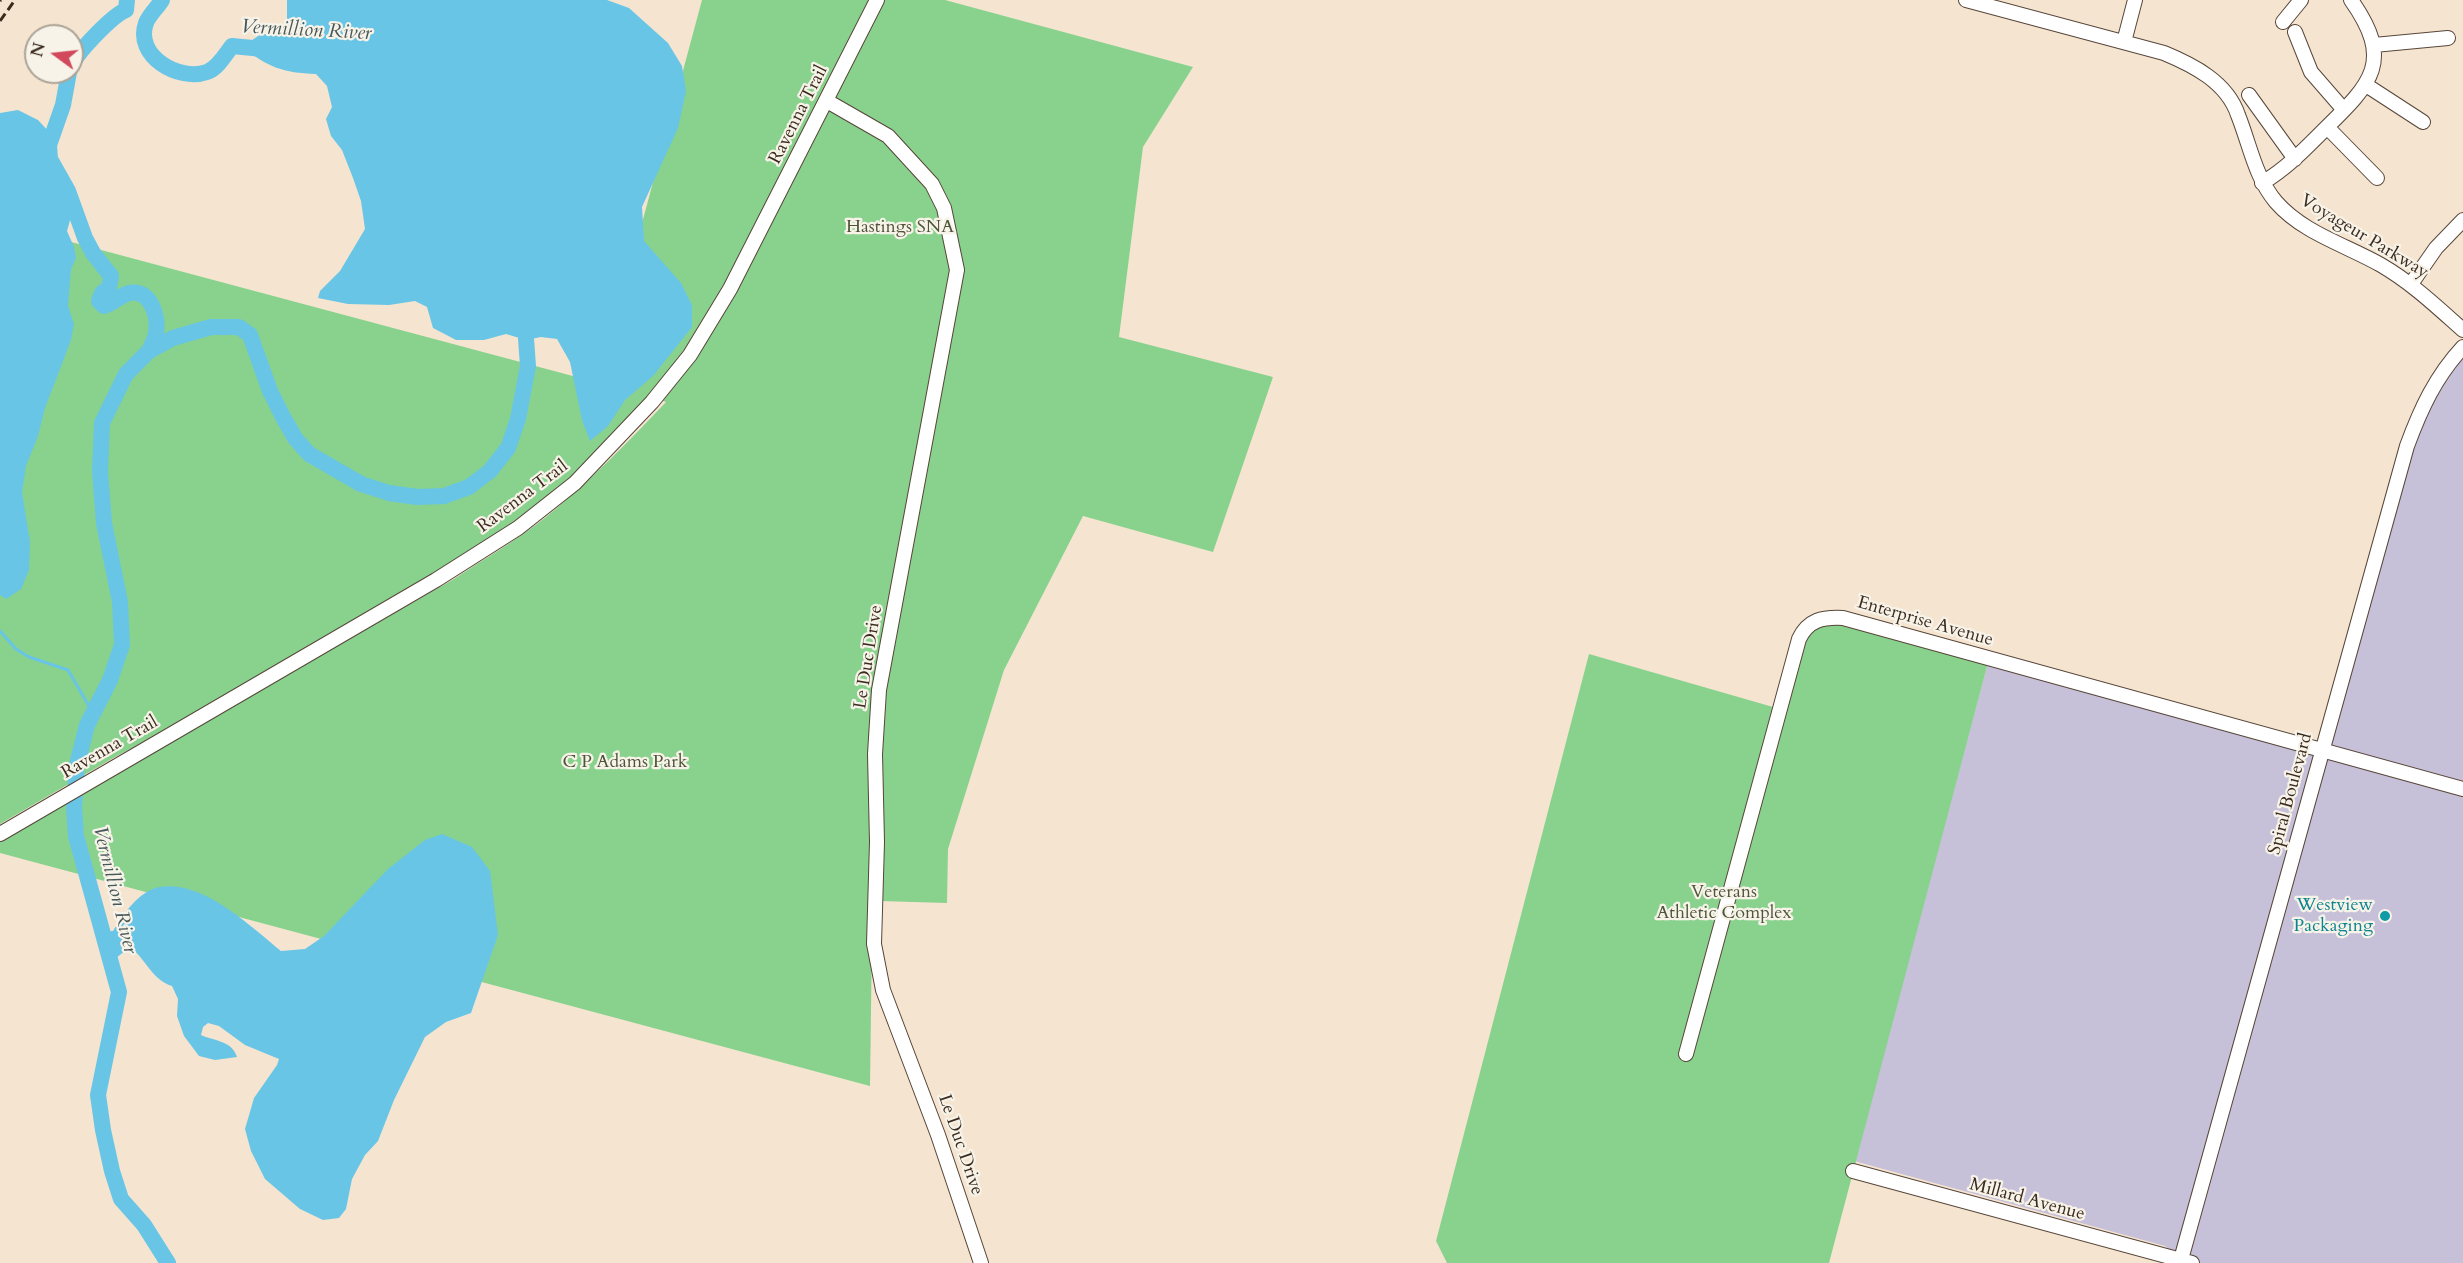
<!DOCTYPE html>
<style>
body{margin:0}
#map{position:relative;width:2463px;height:1263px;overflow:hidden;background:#f5e5d0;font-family:Cardo,serif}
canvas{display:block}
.north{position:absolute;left:24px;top:24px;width:60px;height:60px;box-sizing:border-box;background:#f7f3e8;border:2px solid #aca397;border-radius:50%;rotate:285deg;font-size:16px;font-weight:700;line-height:24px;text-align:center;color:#3b2a1e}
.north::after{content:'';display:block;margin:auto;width:21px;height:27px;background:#d1495b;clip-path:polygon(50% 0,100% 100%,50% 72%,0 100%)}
</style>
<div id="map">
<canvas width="2463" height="1263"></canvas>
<div class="north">N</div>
</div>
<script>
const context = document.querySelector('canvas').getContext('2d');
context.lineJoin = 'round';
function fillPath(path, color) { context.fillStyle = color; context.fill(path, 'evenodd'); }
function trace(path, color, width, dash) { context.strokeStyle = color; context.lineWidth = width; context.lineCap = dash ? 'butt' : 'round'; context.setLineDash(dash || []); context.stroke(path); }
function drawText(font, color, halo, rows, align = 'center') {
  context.font = font + ' Cardo,serif'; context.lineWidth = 4.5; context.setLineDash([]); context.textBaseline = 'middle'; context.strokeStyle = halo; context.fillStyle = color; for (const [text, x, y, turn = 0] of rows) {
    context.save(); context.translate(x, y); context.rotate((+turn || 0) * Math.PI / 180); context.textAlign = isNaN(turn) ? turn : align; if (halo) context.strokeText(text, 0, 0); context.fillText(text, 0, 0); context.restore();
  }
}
const industrial = new Path2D(`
 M2463 347V1263H2180L2181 1260 2165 1246 1854 1161 1989 659 2322 750 2407 446Z`);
const green = new Path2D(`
 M702 0H945L1193 67 1143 147 1119 337 1273 377 1213 552 1083 516 1004 670 948 849 947 903 880 901 882 650 872 935 870 1086 0 853V838L454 579C484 559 517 540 546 517 589 482 628 442 666 402L654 398 586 468 489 542 203 710 115 757 0 824V402L45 235 599 383Z
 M1826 617 1989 659 1829 1263H1447L1436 1241 1589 654 1780 709 1799 639Z`);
const water = new Path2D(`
 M287 0H607L629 8 668 43 682 66 686 91 678 128 642 207 644 241 681 283 692 305V327L653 376 625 400 608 426 590 441 582 420 570 362 557 339 541 337 526 340 506 334 484 340H456L433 328 427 307 415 301 389 305 348 304 318 298 320 291 340 271 365 229 361 201 353 178 342 150 331 136 326 119 332 107 327 86 316 74C283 73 268 67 242 47L261 34H277L287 22Z
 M18 110 38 120 51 134C44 162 64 182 74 206L67 231 74 247 76 258 71 269 68 306 74 324 71 340 45 408 38 436 26 466 22 492 30 542 29 570 21 589 6 599 0 595V113Z
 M442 834 472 847 490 871 498 935 471 1013 446 1022 425 1037 394 1100 378 1141 365 1155 352 1179 346 1209 339 1218 323 1220 300 1209 265 1179 251 1151 245 1129 254 1098 277 1065 279 1059 245 1045 219 1026 208 1023 203 1027 201 1035C213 1041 232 1040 237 1057L215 1060 199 1056 184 1036 177 1016 178 999 172 986C152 980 146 959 130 947L111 962 103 932 113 931C124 914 138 891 160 887 203 880 250 926 281 951L305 949 324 936 388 869 425 840Z`);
const stream = new Path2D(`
 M0 631 16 649 29 657 68 670 93 713`);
const river = new Path2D(`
 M162 0C158 7 149 15 146 23 134 56 179 82 207 72 218 68 225 55 232 46L263 49
 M72 65C78 51 113 15 126 10L127 0
 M69 72 63 105 49 145 50 159 68 191 85 238 93 253 111 276 109 288 102 293 99 301 104 306C113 304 119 296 129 293 150 288 159 316 156 333 155 339 152 345 149 351
 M168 1263 144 1225 121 1199 112 1171 103 1130 98 1095 119 992 76 836 74 807 77 765 87 725 110 680 122 645 120 602 104 523 100 471 102 423 126 374 149 351 173 338 211 327H239L250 335 270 391 283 417 295 438 309 454 361 484 389 493 417 497 444 496 469 487 490 471 508 448 518 419 528 366 525 325 527 320`);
const minor = new Path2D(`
 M1966 0 2164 53C2193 65 2227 82 2238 115 2250 145 2255 177 2276 202 2303 233 2346 245 2381 265 2412 283 2437 307 2463 330
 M2283 22 2301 0
 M2295 32 2311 72 2344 110
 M2124 42 2135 0
 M2374 45 2448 38
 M2366 85 2423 122
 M2249 95 2295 159
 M827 101 888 136 932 184 944 208 957 270 879 690 875 754 877 842 874 944 883 990 938 1135 981 1263
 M2327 127 2377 178
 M2262 183C2287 168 2305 149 2325 129 2372 83 2394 61 2351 0
 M2411 284 2436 248 2463 220
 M0 834 436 580 518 528 575 483 652 402 690 355 730 289 877 0
 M1686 1054 1799 639C1808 620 1822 617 1843 618L2463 789
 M1853 1171 2192 1263
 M2180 1263 2407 446C2421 408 2436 376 2463 347`);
const rail = new Path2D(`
 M0 1 1 0
 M0 21 15 0`);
const markers = [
 [2385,916,6,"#0f9aa8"]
];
const streetNames = [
 ["Ravenna Trail",799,115,-63],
 ["Voyageur Parkway",2364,237,31],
 ["Ravenna Trail",523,497,-37],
 ["Enterprise Avenue",1925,622,16],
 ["Le Duc Drive",869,657,-81],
 ["Ravenna Trail",110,748,-30],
 ["Spiral Boulevard",2291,794,-75],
 ["Le Duc Drive",960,1145,71],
 ["Millard Avenue",2027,1200,15]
];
const parkNames = [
 ["Hastings SNA",900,228],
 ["C P Adams Park",625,763],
 ["Veterans",1724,893],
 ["Athletic Complex",1724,914]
];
const cultureNames = [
 ["Westview",2373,906],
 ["Packaging",2373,927]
];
const waterNames = [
 ["Vermillion River",306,31,3],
 ["Vermillion River",114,890,76]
];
fillPath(industrial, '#c7c0d9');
fillPath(green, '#88d28e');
fillPath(water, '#68c5e6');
trace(stream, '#68c5e6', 3);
trace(river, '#68c5e6', 16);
trace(minor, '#574639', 16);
trace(minor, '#fff', 14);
trace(rail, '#3b2a1e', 3, [9, 4.5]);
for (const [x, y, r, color] of markers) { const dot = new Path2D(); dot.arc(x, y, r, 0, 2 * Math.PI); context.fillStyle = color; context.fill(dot); trace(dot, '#f7f3e8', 2); }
drawText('18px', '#3b2a1e', '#f7f3e8', streetNames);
drawText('18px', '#4e543a', '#f7f3e8', parkNames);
drawText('18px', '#0d838f', '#f7f3e8', cultureNames, 'right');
drawText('italic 20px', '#48585a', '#f7f3e8', waterNames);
</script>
